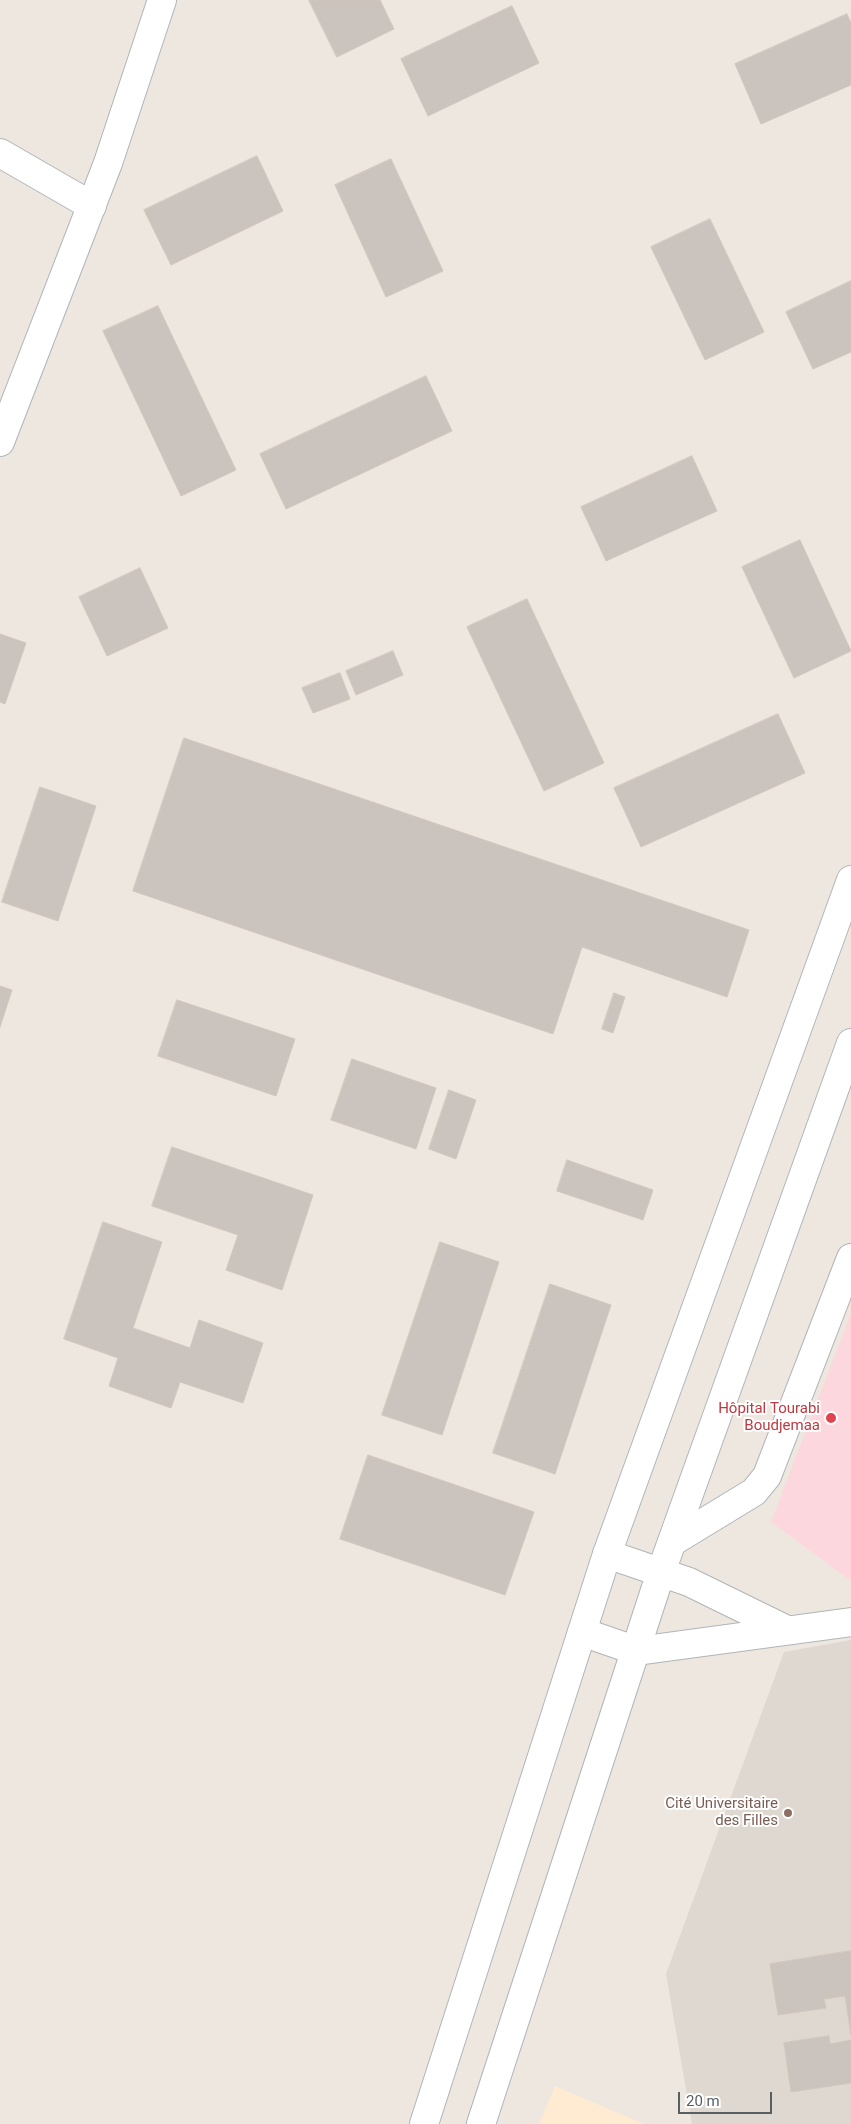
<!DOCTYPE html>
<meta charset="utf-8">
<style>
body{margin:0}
#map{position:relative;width:851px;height:2124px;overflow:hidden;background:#ede7df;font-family:Roboto,sans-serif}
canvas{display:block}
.scale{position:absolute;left:678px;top:2092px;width:94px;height:22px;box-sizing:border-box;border:2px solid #585f62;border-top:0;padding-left:6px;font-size:15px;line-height:18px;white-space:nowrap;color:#585f62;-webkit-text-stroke:4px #fff;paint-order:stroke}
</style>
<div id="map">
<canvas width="851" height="2124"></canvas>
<div class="scale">20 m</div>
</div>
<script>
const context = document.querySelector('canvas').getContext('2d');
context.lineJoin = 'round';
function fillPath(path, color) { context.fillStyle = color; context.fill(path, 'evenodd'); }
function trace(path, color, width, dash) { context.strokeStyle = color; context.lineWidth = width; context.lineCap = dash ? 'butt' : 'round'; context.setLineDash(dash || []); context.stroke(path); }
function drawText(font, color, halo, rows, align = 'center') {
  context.font = font + ' Roboto,sans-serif'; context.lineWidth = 4; context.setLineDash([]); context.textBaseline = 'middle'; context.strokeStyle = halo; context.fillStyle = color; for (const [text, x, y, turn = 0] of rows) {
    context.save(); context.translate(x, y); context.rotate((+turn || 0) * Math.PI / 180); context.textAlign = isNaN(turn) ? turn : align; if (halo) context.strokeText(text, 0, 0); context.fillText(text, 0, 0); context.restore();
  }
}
const commercial = new Path2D(`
 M555 2086 644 2124H539Z`);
const education = new Path2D(`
 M851 1640V2124H692L666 1974 784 1652Z`);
const medical = new Path2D(`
 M851 1313V1579H848L771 1522Z`);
const building = new Path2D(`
 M309 0H380L394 29 337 57Z
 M512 6 539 63 428 116 401 59Z
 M847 14 851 23V85L761 124 735 64Z
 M257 156 283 211 171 265 144 210Z
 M391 159 443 271 386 297 335 185Z
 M710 219 764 332 705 360 651 247Z
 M851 281V352L813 369 786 312Z
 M158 306 236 470 181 496 103 331Z
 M426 376 452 431 286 509 260 454Z
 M692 456 717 511 606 561 581 507Z
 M800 540 851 651 794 678 742 567Z
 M140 568 168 628 107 656 79 597Z
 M527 599 604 763 544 791 467 627Z
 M0 634 26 643 5 704 0 702Z
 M393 651 403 675 356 695 346 671Z
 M340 673 350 699 313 713 302 688Z
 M778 714 805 773 641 847 614 788Z
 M184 738 749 930 727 997 582 947 553 1034 133 891Z
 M40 787 96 806 58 921 2 902Z
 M0 986 12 990 0 1027Z
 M614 993 625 997 613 1033 602 1029Z
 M177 1000 295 1039 276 1096 158 1056Z
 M352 1059 436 1088 416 1149 331 1120Z
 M449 1090 476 1100 456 1159 429 1149Z
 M172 1147 313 1195 282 1290 226 1270 238 1235 152 1206Z
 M567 1160 653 1190 643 1220 557 1191Z
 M103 1222 162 1242 133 1328 190 1348 199 1320 263 1343 243 1403 180 1382 171 1408 109 1386 118 1358 64 1339Z
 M440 1242 499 1262 442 1435 382 1415Z
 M550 1284 611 1305 555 1474 493 1453Z
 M368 1455 534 1512 505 1595 340 1539Z
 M851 1951V2035L845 1996 824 1999 826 2008 778 2015 770 1964Z
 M829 2036 830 2044 851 2040V2083L791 2092 784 2043Z`);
const street = new Path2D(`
 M0 153 92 206
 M672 1542 754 1492 767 1476 851 1258
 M607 1554 689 1582 787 1630
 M582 1632 637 1651 851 1622`);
const secondary = new Path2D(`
 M0 442 108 163 162 0
 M424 2124 607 1554 851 880
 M481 2124 661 1572 851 1043`);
const markers = [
 [831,1418,6,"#e0444e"],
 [788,1813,5,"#8d6e63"]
];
const healthNames = [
 ["Hôpital Tourabi",820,1409],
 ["Boudjemaa",820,1426]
];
const educationNames = [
 ["Cité Universitaire",778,1804],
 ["des Filles",778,1821]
];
fillPath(commercial, '#ffead2');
fillPath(education, '#dfd8d0');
fillPath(medical, '#fcd8de');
fillPath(building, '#cac3be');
trace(building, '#d2c7bd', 1);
trace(street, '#b0b5b8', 30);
trace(secondary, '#afb6b9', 30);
trace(street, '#fff', 28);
trace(secondary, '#fff', 28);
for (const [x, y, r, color] of markers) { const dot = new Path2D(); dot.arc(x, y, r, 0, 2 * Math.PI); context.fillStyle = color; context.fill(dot); trace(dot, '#fff', 2); }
drawText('15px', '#be3a42', '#fff', healthNames, 'right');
drawText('15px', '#785e54', '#fff', educationNames, 'right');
</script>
